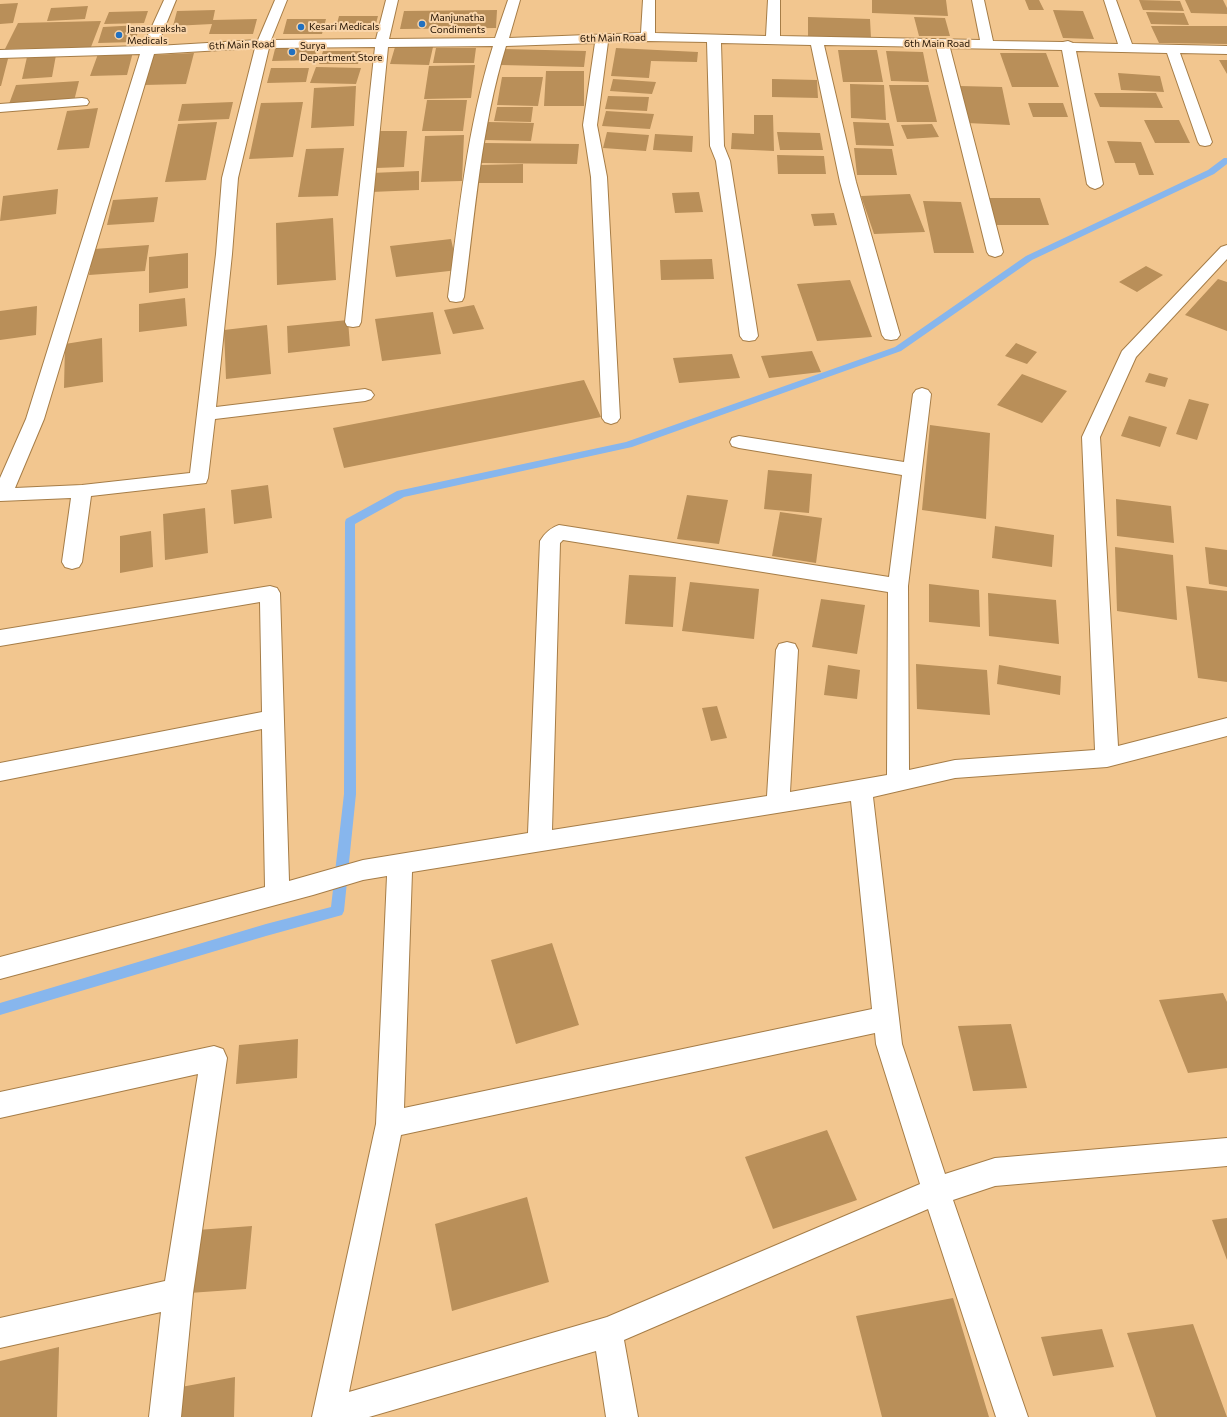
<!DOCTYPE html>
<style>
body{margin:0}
canvas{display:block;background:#f2c68f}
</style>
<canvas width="1227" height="1417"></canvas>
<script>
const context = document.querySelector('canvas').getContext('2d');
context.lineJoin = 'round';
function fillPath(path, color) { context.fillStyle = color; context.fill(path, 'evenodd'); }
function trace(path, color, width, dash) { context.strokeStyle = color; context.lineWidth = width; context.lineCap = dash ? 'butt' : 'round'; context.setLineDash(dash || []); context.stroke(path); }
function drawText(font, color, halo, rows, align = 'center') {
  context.font = font + ' Commissioner,sans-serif'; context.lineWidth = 4; context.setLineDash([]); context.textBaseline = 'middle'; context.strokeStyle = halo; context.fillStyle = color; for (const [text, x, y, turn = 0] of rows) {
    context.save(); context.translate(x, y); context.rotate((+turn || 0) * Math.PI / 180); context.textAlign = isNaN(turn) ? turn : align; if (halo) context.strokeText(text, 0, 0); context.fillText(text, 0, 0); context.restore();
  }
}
const stream = new Path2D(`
 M1224 158H1227V164L1214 174 1032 260 901 351 632 447 404 497 355 524 356 794 344 911 342 915 266 936 0 1015V1003L266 924 331 907 344 794 345 522 346 519 397 491 626 442 895 347 1026 256 1208 170Z`);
const building = new Path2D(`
 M872 0H946L948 16 872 13Z
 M1025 0H1039L1044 10H1029Z
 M1139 0 1180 1 1184 11 1143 10Z
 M1185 0H1223L1227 8V14L1191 13Z
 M18 3 13 23 0 24V4Z
 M88 6 85 19 47 21 51 8Z
 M215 10 213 20 257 19 253 34H209L212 24 173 26 177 11Z
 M497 10 496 28 400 29 404 11Z
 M1053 10 1083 11 1094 39 1063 38Z
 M148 11 144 23 104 24 109 12Z
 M1146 12 1184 13 1189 25 1151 24Z
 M339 16H378L374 31H335Z
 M808 17 870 19 871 38 808 36Z
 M914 17 945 18 950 36H919Z
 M287 19H326L322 34H283Z
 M101 21 91 47 5 49 18 23Z
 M140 25 135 42 98 43 103 27Z
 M1151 26H1227V44L1159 43Z
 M276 45H318L314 60 272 61Z
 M395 47H433L429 65 390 64Z
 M436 48H476L474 63H433Z
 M616 48 698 52 697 62 651 61 649 78 611 76Z
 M504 49 586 51 584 67 501 65Z
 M838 50H877L883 82H843Z
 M323 51H361L358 64H319Z
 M886 51 923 52 929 82 891 81Z
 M133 52 127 75 90 76 98 54Z
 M194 53 186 84 144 85 153 55Z
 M1000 53H1046L1059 87H1012Z
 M0 55H9L1 86H0Z
 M56 55 52 77 22 79 27 57Z
 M1219 60H1227V74Z
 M475 65 471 98 424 99 429 66Z
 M316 67 361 68 356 84 310 83Z
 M271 68H309L306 82 267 83Z
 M546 71H584V106H544Z
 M1118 73 1160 76 1164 92 1121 90Z
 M502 77H543L538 106 497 105Z
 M613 79 656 82 652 94 610 91Z
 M772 79 817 80 818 98 772 97Z
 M79 81 74 101 9 104 16 85Z
 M850 84 884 85 886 120 851 118Z
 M889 85H928L937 122H897Z
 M356 86 354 126 311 128 314 88Z
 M960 86 1002 87 1010 125 967 123Z
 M1094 93H1156L1163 108 1100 107Z
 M608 96 649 97 647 111 605 109Z
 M427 100H467L463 131H422Z
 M233 102 229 119 178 121 182 104Z
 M303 102 293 157 249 159 261 103Z
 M1028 103H1063L1068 117H1033Z
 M497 107H533L531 122 494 121Z
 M98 108 89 148 57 150 67 111Z
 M606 111 654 114 650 129 602 126Z
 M754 115H773L774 151 731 149 732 133 754 134Z
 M1144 120H1179L1190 143H1155Z
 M217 122 206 180 165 182 178 124Z
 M488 122 534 123 531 141 485 140Z
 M853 122 889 123 894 146 856 145Z
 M932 124 939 137 907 139 901 125Z
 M380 131H407L404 167 376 168Z
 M607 132 649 135 646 151 603 148Z
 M777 132 820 133 823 150H780Z
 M655 134 693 136 692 152 653 150Z
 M464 135 462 181 421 182 425 136Z
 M1107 141 1141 142 1154 175H1139L1135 163H1115Z
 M484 143 579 144 577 164 480 163Z
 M344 148 338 196 298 197 306 149Z
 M854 148 892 149 897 175H857Z
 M777 155 824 156 826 174H778Z
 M523 164V183H479L480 165Z
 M419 171V190L371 192V173Z
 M58 189 56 214 0 221 3 196Z
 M699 192 703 212 675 213 672 193Z
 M910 194 925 232 874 234 861 196Z
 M158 197 154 222 107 225 113 200Z
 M988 198H1040L1049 225H996Z
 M923 201 961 202 974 253H934Z
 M834 213 837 225 814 226 811 214Z
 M333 218 336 280 277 285 276 223Z
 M451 239 458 270 396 277 390 246Z
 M149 245 145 271 89 275 94 249Z
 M188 253V288L149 293V257Z
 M712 259 714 279 661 280 660 260Z
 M1146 266 1163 275 1137 292 1119 282Z
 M1218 279 1227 282V331L1185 315Z
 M850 280 872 337 817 341 797 284Z
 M185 298 187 326 139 332V304Z
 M474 305 484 329 453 334 444 310Z
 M37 306 36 335 0 340V311Z
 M433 312 441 354 382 361 375 319Z
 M348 320 350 346 288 353 287 326Z
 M267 325 271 374 226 379 224 330Z
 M102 338 103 382 64 388 65 344Z
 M1016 343 1037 352 1027 364 1005 356Z
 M812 351 821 372 769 378 761 356Z
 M732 354 740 378 679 383 673 358Z
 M1149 373 1168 378 1165 387 1145 382Z
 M1022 374 1067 391 1042 423 997 405Z
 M584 380 601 417 344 468 333 428Z
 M1189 399 1209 404 1197 440 1176 434Z
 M1129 416 1167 427 1160 447 1121 436Z
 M930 425 990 433 986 519 922 510Z
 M768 470 812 474 809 513 764 509Z
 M268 485 272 518 234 524 231 490Z
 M687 495 728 500 719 544 677 539Z
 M1116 499 1171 506 1174 543 1117 536Z
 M205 508 208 553 165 560 163 514Z
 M780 512 822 518 816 563 772 556Z
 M995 526 1054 535 1052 567 992 558Z
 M151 531 153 567 120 573V536Z
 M1115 547 1173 555 1177 620 1117 611Z
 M1205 547 1227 550V587L1209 584Z
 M629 575 676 577 673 627 625 624Z
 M690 582 759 589 754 639 682 631Z
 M929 584 979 590 980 627 929 622Z
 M1186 586 1227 591V682L1198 678Z
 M988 593 1056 600 1059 644 989 636Z
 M821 599 865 605 857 654 812 647Z
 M916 664 987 670 990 715 917 709Z
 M828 665 860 670 857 699 824 695Z
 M999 665 1061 676 1060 695 997 684Z
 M717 706 727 738 711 741 702 708Z
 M552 943 579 1025 516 1044 491 960Z
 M1223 993 1227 1002V1068L1188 1073 1159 1000Z
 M1011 1024 1027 1088 973 1091 958 1026Z
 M298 1039 297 1078 236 1084 239 1045Z
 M827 1130 857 1200 773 1229 745 1157Z
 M527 1197 549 1282 452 1311 435 1224Z
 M1227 1218V1260L1212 1220Z
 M252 1226 246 1289 189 1293 197 1230Z
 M953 1298 989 1417H882L856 1316Z
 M1193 1324 1227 1417H1156L1127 1333Z
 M1102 1329 1114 1367 1053 1376 1041 1337Z
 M59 1347 57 1417H0V1361Z
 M235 1377 234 1417H180L181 1387Z`);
const minor = new Path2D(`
 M164 0H176L157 46 258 40 275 0H287L271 40 376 39 386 0H398L389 39 495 38 508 0H520L509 38 641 33 643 0H655V33L766 36 768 0H780V36L980 40 972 0H984L993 41 1063 42 1068 41 1073 43 1118 44 1104 0H1116L1132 44 1227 46V54L1180 53 1212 142 1210 145 1205 146 1200 145 1198 142 1167 53 1076 51 1103 184 1100 187 1095 189 1090 187 1087 184 1062 50 950 48 1003 252 1001 255 995 257 989 255 987 252 936 47 824 45 856 182 900 335 897 339 891 340 885 339 882 335 840 182 811 45 721 43 724 146 730 161 758 336 755 340 749 341 743 340 740 336 716 161 710 146 707 42 648 41 608 42 597 125 607 177 620 418 617 422 611 424 605 422 602 418 591 177 583 125 595 43 506 46C481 127 475 213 464 297L462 301 456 302 450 301 448 297C459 213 467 127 493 46L388 47 361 322 359 326 353 327 347 326 345 322 375 47 269 48 238 178 232 254 216 407 365 389 371 391 374 395 371 399 365 401 215 419 208 478 206 483 91 496 82 562 79 567 72 569 65 567 62 562 71 498 0 501V478L26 419 140 54 0 58V50L143 46ZM255 48 222 178 216 254 190 473 82 485 15 488 44 419 154 54Z
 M82 98 87 99 89 102 87 105 0 112V104Z
 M1227 245V259L1136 357 1100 437 1118 746 1227 718V736L1107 767 955 778 873 797 902 1044 945 1174 995 1158 1227 1138V1166L995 1186 953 1200 1028 1417H996L928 1209 624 1340 638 1417H606L596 1351 369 1417H312L376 1124 387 876 363 880 313 895 0 979V957L265 887 262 729 0 781V763L262 712 260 602 0 646V630L270 586 277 588 280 593 289 881 363 860 528 833 540 541C545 533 550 528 559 525L889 577 902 475 739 448 732 446 730 442 732 438 739 436 904 462 913 394 916 390 922 388 928 390 931 394 908 586 909 770 955 760 1095 750 1082 437 1122 351 1221 247ZM563 540 888 592 887 775 790 792 798 650 795 644 787 642 779 644 776 650 767 796 552 830 560 543ZM851 801 872 1009 404 1108 412 872ZM875 1033 876 1044 920 1184 607 1317 349 1392 401 1135Z
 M214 1046 223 1049 227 1058 193 1293 181 1417H149L161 1312 0 1348V1318L165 1281 198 1074 0 1118V1092Z`);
const markers = [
 [422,24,4,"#2271c0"],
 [301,27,4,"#2271c0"],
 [119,35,4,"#2271c0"],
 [292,52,4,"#2271c0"]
];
const farPoinames = [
 ["Manjunatha",430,18],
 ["Condiments",430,30],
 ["Kesari Medicals",309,27],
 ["Janasuraksha",127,29],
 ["Medicals",127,41],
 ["Surya",300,46],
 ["Department Store",300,58]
];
const farStreetnames = [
 ["6th Main Road",613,38,-1],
 ["6th Main Road",937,44],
 ["6th Main Road",242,45,-2]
];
fillPath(stream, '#87b6ed');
fillPath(building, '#b98f59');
trace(minor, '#a67d47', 2);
fillPath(minor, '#fff');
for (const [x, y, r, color] of markers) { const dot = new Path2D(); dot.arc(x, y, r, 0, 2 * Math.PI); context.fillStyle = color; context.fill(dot); trace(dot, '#f9d5aa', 1.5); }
drawText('10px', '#211100', '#f9d5aa', farPoinames, 'left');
drawText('10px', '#211100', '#f9d5aa', farStreetnames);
</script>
